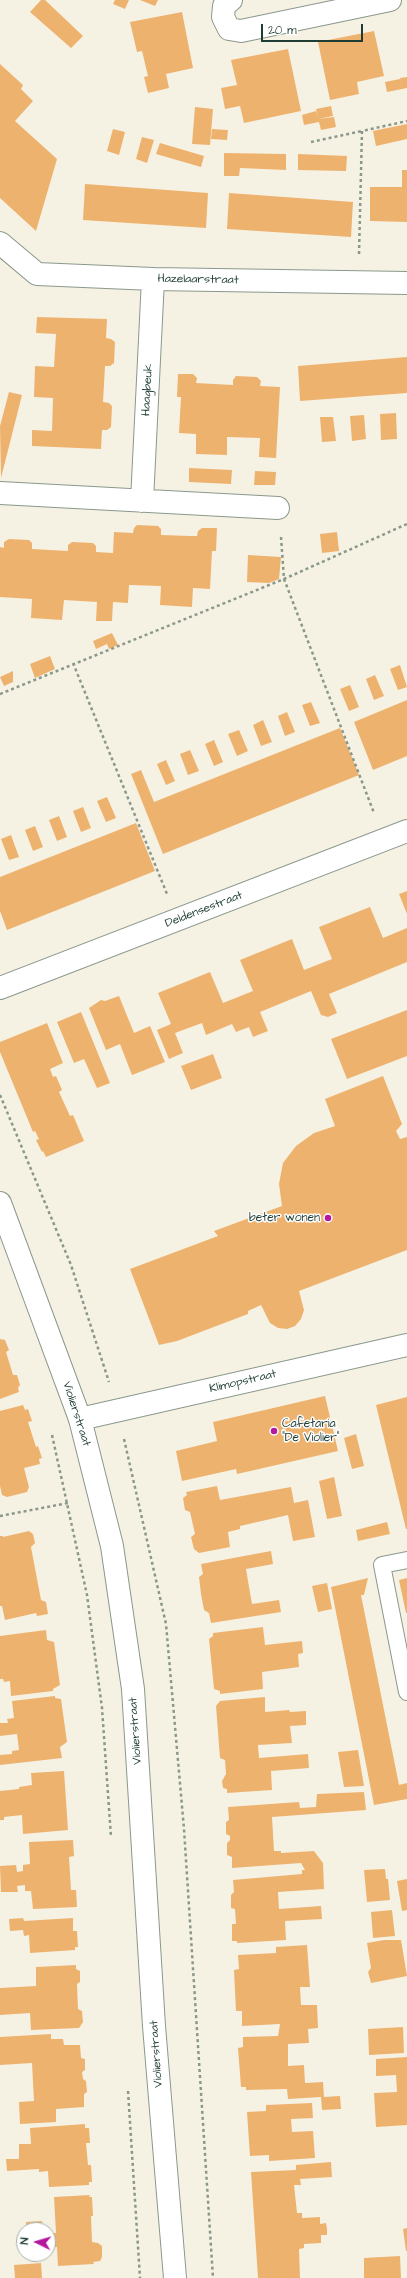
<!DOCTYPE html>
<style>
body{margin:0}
#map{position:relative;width:407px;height:2278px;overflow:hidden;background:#f6f2e3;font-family:"Architects Daughter",sans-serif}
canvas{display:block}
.north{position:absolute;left:16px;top:2222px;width:40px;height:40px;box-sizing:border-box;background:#fff;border:1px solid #a5b1ae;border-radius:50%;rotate:275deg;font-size:11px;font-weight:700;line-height:16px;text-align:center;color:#1f3d34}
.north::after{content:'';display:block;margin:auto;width:14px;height:18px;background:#b5179e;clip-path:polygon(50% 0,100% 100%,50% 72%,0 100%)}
.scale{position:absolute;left:261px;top:24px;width:102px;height:18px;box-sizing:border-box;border:2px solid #1f3d34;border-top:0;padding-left:5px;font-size:12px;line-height:14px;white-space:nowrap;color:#1f3d34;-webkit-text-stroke:3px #fff;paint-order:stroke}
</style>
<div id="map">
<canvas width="407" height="2278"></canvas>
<div class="north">N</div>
<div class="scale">20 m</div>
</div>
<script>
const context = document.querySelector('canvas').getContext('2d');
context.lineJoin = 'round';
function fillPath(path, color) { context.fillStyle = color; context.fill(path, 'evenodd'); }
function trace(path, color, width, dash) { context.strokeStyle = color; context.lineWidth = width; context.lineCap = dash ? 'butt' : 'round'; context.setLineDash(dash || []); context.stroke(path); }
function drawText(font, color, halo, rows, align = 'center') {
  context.font = font + ' "Architects Daughter",sans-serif'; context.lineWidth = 3; context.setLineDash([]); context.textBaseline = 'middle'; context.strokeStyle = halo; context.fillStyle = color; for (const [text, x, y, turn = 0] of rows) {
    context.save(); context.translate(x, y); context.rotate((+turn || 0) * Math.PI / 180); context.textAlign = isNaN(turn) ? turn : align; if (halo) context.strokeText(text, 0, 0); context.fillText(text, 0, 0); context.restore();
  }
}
const building = new Path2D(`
 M41 0H45L83 36 71 48 30 12Z
 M115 0H129L125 9 113 4Z
 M140 0H158L155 6Z
 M182 12 193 68 166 74 169 88 148 93 144 77 148 76 142 51 137 52 130 22Z
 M374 31 384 76 357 82 359 94 330 100 318 42Z
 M288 49 301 111 244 123 240 106 225 109 221 88 237 85 231 60Z
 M0 64 23 85 21 89 33 101 15 121 57 159 36 231 0 198Z
 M407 77V88L387 92 385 82 400 79 401 83 400 78Z
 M331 106 333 116 318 119 334 117 336 127 321 130 319 122 304 125 302 115 316 111 318 117 316 109Z
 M195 107 213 109 210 145 192 144Z
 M407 124V139L376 146 373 131Z
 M113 129 125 132 119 155 107 151Z
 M212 129 228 130 227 140 211 139Z
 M142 137 154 140 147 163 136 159Z
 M160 143 204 156 201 167 156 154Z
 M224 153 286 154V170L240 168 239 176H224Z
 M298 154 347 156 346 171 298 170Z
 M402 170H407V222L370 221V187H402Z
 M85 184 208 193 206 228 83 220Z
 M229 193 353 202 351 237 227 229Z
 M37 317 107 319 106 338 111 339 115 342 114 363 110 366H105L103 402 109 403 112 406 111 427 107 430H102L101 449 32 446V430L52 431 53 398 34 397 35 366 54 367 56 334 36 333Z
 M407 357V393L300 401 298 366Z
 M178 374H193L197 378 196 383 233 385V380L236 376 257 377 261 381 260 386 280 387 276 458 259 457 260 438 227 437V455L196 454V434L179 433 181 397H177Z
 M9 392 22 395 1 478 0 426Z
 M396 413 397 439 381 440 380 414Z
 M364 415 366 439 352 441 350 416Z
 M320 417H333L336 441 322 442Z
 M189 468 232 470 231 484 189 482Z
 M255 471 276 472 275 485H254Z
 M137 525 158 526 161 529V535L191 536H197L198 531 202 528H217L216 551H212L210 589 193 588 192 607 160 605 161 586 129 585 128 603 113 602 112 621H96L97 602 64 600 62 620 31 618 32 599 0 597V547L4 548V542L9 539 29 540 32 543V549L68 551V545L72 542 93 543 96 546V552L113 553 114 532 133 533 134 528Z
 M337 532 339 551 322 553 320 534Z
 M248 555 281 557 279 579 269 583 247 582Z
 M112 633 118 645 109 649 107 644 96 649 93 641Z
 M50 656 55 669 35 678 30 664Z
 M400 665 407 687 398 690 390 669Z
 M13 671V682L4 686 0 677Z
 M375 675 384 696 374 700 366 679Z
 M350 685 359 707 349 711 340 689Z
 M407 700V756L373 770 354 722Z
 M311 702 320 723 310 726 302 705Z
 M287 712 295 732 285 736 278 716Z
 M263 720 272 742 261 746 253 725Z
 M340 728 359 775 163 854 131 774 141 770 154 802Z
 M239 730 248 751 237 756 228 734Z
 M214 740 223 762 214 766 205 744Z
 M190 750 199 771 188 775 180 754Z
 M166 760 175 781 166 785 157 764Z
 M107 797 116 818 106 822 97 801Z
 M83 807 91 828 81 832 73 811Z
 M59 816 67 837 57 841 49 820Z
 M136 823 155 871 7 930 0 911V877Z
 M35 826 43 847 33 851 25 830Z
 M11 835 19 857 9 860 1 839Z
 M407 891V914L399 894Z
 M370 907 383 938 407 928V962L329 994 337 1013 328 1017 321 1015 311 991 260 1012 268 1031 253 1037 249 1027 236 1032 232 1024 206 1035 202 1023 175 1033 183 1053 169 1059 157 1030 171 1024 158 993 210 972 223 1003 253 991 240 960 292 939 304 970 332 959 319 927Z
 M119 996 134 1033 150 1026 165 1062 132 1075 120 1044 106 1050 89 1008 101 1000 105 1001Z
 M407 1010V1056L347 1079 331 1039Z
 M81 1012 110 1083 97 1088 84 1059 74 1063 57 1022Z
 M47 1023 63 1063 50 1069 53 1077 56 1076 62 1090 59 1092 70 1116 73 1115 84 1141 46 1157 43 1151 42 1152 36 1140 39 1139 35 1131 33 1132 0 1052V1042Z
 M213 1054 222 1078 191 1090 181 1066Z
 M383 1076 402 1124 396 1131 400 1139 407 1137V1250L299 1291 304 1310 301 1319 295 1326 287 1329 278 1328 270 1323 261 1305 248 1311V1314L177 1341 159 1345 130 1269 218 1236 214 1231 282 1206 279 1184 283 1163 296 1146 314 1133 335 1126 325 1099Z
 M0 1339 5 1340 9 1350 6 1352 10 1365 13 1375H17L20 1385 18 1388 19 1392 0 1399Z
 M325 1396 338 1451 237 1474 236 1469 182 1481 176 1451 217 1441 213 1422Z
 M407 1397V1529H406L376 1405Z
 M23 1405 25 1410 28 1409 32 1421 28 1422 36 1447 38 1446 42 1458 39 1459 40 1464 24 1468 29 1487 27 1492 7 1497 2 1495 0 1486V1411Z
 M356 1434 364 1466 352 1469 344 1438Z
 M334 1477 342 1516 327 1519 319 1481Z
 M217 1486 220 1500 291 1487 294 1503 308 1500 315 1537 293 1541 288 1515 240 1526V1529L228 1532 230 1547 199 1553 194 1549 191 1537 195 1534 190 1512 185 1510 183 1498 187 1495 186 1492Z
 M387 1522 390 1534 358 1541 356 1530Z
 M29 1531 33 1534 35 1543 31 1547 41 1600 46 1602 48 1614 37 1616 36 1613 5 1620 2 1606H0V1536H3V1537Z
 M271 1551 273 1564 246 1569 249 1587 252 1604 279 1600 281 1612 211 1623 209 1613 204 1610 201 1594 199 1577 203 1574 201 1564Z
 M368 1578 364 1595H361L399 1785 407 1783V1799L374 1805 331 1587Z
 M407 1578V1613H406L399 1580Z
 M327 1583 332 1609 318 1612 312 1586Z
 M263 1627 265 1645 302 1641 303 1653 298 1654 299 1667 262 1672 263 1689 220 1694V1691L214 1689 209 1639 213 1636V1633Z
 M46 1630 47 1640 54 1642 60 1685 53 1689V1691L11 1696 10 1681 4 1682 3 1679H0V1636Z
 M55 1696V1698L61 1699 67 1742 60 1747 62 1758 0 1765V1755L12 1754V1751L19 1750 17 1734 0 1736V1723H8L7 1719 14 1718 12 1701Z
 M265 1697V1712L289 1710 290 1712 306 1711V1725L290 1726 292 1743 258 1745 259 1758 308 1754 309 1768 271 1771 272 1790 227 1793V1789L223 1788 222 1781 226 1774 225 1760 220 1758 216 1706 220 1701Z
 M358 1750 364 1786 344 1787 338 1752Z
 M64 1771 68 1830 23 1834 22 1815 4 1817V1820H0V1791L19 1789V1787L32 1785 31 1773Z
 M364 1792 366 1810 272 1817 274 1851H281V1853L314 1851 323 1863 324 1889 278 1892 279 1909 321 1906 322 1919 285 1921 286 1940 237 1943V1941H232V1924H236L235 1909 231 1908V1895L234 1892 233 1880 302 1874V1870H305L301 1863 232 1868V1857L227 1855V1843L230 1840V1836L226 1834V1822L229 1820 228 1807 299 1802 300 1808 316 1807 317 1794Z
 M73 1840 74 1856 69 1857 71 1890H76L77 1907 33 1909 31 1891H25V1885L17 1886 18 1892H1L0 1866 16 1865 17 1872 23 1871V1865L30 1864 29 1842Z
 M385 1869 386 1879H388L390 1900 367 1902 364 1870Z
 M407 1879V1910L402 1911 397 1881Z
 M392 1910 395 1936 373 1938 371 1912Z
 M23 1918 24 1921 73 1918V1931H77L78 1947H75V1950L30 1953 29 1935 24 1936 23 1930 10 1931 9 1919Z
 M384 1940H401L407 1976 371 1983 368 1972 371 1968 367 1943Z
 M307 1945 310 1987H300L301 2005H317L318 2028 308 2029 309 2043 288 2044V2066L304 2065 305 2083 323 2082 324 2097 340 2096 341 2109 322 2110 321 2097 288 2099 287 2089 246 2090V2087H241L238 2048 243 2047V2037L278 2036 280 2024 242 2026V2011H236L234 1970 239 1969 238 1955 276 1953V1947Z
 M76 1965V1969L80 1971V1982L77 1984 78 2009 82 2011 83 2022 79 2028 31 2030 30 2013 0 2015V1988L36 1986V1967Z
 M403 2027 404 2053 369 2055 368 2029Z
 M51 2034V2039H63L64 2045H80L81 2058 85 2059V2070L82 2072 83 2079 86 2081 87 2092 84 2094V2107L56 2109V2122L20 2124 19 2102 34 2101 32 2063 0 2065V2037Z
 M407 2057V2125L376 2127 374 2093 397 2092 396 2075 376 2076V2059Z
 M312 2103 313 2118 291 2119 292 2132 313 2131 315 2158 269 2161V2155L250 2156 247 2112 266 2111V2105Z
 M85 2124V2128H89L90 2143H86L88 2165H91L92 2182H89V2185L49 2187 48 2171 39 2172V2169L7 2171 6 2159H19V2144H31L30 2128Z
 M331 2162 332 2177 300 2179 301 2185H294L297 2213H302V2218L320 2217V2224L326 2223 327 2229V2235H321V2243L304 2244V2248L299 2249 300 2278H258L251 2172 296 2170V2165Z
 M90 2195 89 2197H92L93 2216H91L92 2242 98 2243 102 2246V2257L100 2261 93 2262 94 2264 58 2266 57 2247H48V2233H56L54 2197Z
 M42 2221 43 2230H26V2222Z
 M407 2228V2251H406L403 2229Z
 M24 2234V2249H22L21 2235Z
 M400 2256 401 2278H364V2258Z
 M41 2263 42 2278H15L14 2265Z`);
const path = new Path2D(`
 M311 142 362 131
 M359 254 362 131 407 121
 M281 537 284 579 374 813
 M73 663 167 894
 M0 694 284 579 407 524
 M0 1095 71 1265 109 1382
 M52 1435 87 1595 102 1708 111 1837
 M124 1439 166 1624 184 1829 213 2278
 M0 1516 68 1503
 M128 2091 140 2278`);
const service = new Path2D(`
 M407 1560 382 1565 407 1692`);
const minor = new Path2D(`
 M231 0 224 6 223 17 229 29 241 31 390 0
 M0 243 37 274 153 279 407 283
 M0 493 278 508
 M142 501 153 279
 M0 988 407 831
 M80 1419 407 1345`);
const secondary = new Path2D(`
 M0 1203 80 1419 112 1546 133 1689 154 2026 175 2278`);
const markers = [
 [328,1218,4,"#b5179e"],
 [274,1431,4,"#b5179e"]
];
const streetNames = [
 ["Hazelaarstraat",198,280,1],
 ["Haagbeuk",148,390,-87],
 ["Deldensestraat",204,910,-21],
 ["Klimopstraat",243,1382,-13],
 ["Violierstraat",76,1414,72],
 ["Violierstraat",136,1731,-94],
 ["Violierstraat",157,2054,-94]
];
const poiNames = [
 ["beter wonen",320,1218],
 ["Cafetaria",282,1424,"left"],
 ["\"De Violier\"",282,1438,"left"]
];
fillPath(building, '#eeb26f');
trace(service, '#8a988c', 18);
trace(minor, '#8a988c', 24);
trace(secondary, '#8a988c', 24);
trace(path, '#8a988c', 2.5, [3, 3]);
trace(service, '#fff', 16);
trace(minor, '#fff', 22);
trace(secondary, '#fff', 22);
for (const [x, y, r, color] of markers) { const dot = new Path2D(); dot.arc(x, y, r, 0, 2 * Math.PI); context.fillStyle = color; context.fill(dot); trace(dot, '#fff', 1.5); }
drawText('12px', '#1f3d34', '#fff', streetNames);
drawText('12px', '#1f3d34', '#fff', poiNames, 'right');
</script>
